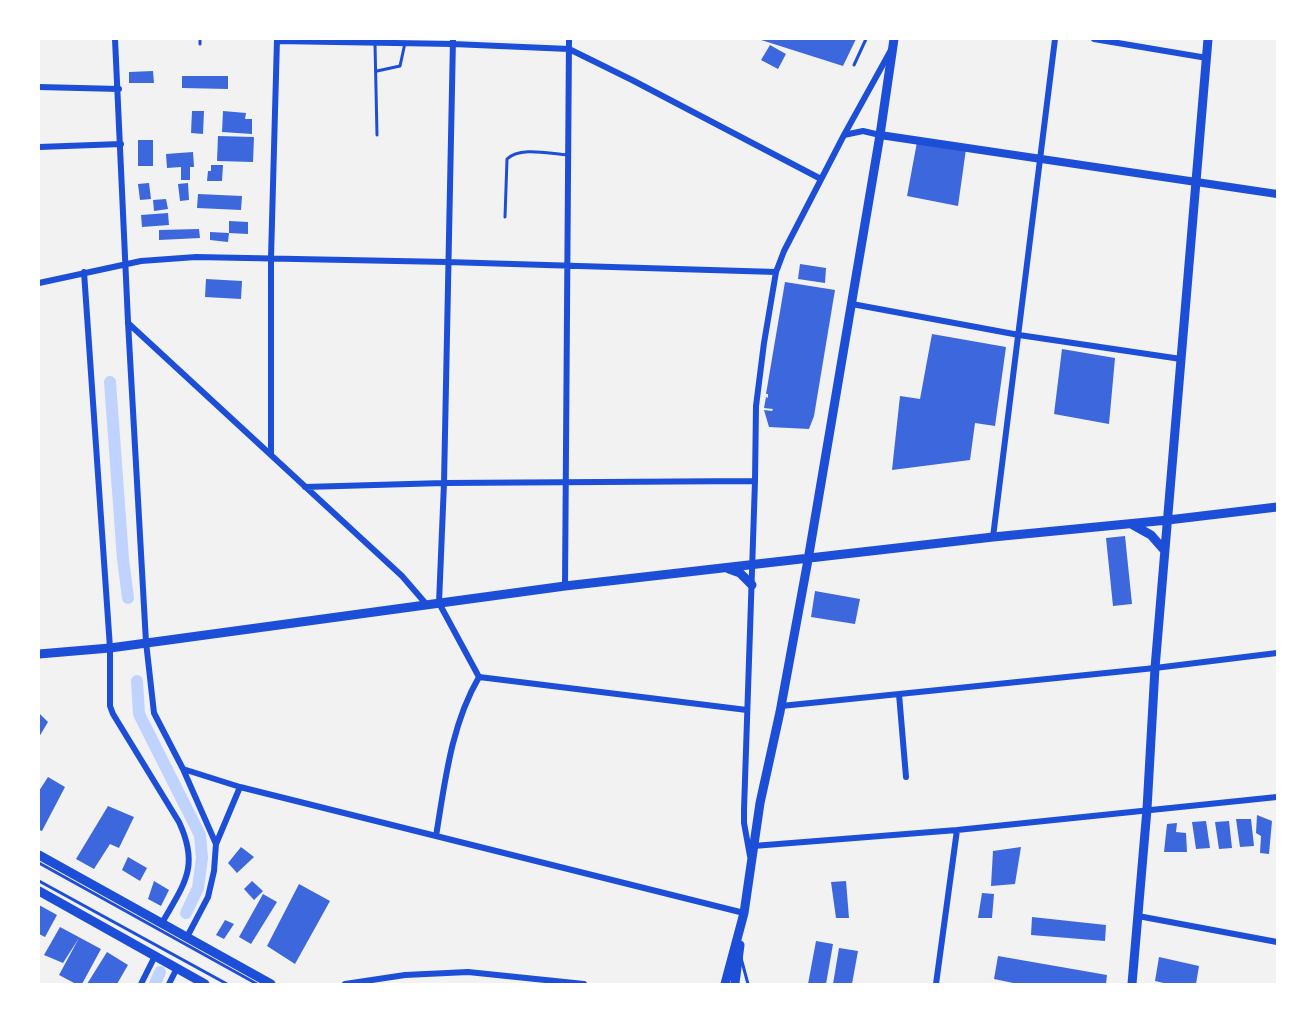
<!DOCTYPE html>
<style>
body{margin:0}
#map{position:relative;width:1316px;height:1023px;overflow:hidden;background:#f2f2f2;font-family:"Asap Condensed",sans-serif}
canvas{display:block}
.frame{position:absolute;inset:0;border:40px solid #fff;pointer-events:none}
</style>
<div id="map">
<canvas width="1316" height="1023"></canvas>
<div class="frame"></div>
</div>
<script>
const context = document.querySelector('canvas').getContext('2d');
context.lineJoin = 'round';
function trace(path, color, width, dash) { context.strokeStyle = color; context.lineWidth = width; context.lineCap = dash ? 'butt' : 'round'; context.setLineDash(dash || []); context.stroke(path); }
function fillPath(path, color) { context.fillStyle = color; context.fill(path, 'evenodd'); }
const canal = new Path2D(`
 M110 382 123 559 128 598
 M137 681 139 714 200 835 202 858 198 888 186 913
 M155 984 160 972`);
const building = new Path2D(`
 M758 39H856L843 66Z
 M770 45 786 54 778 69 761 60Z
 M153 71 154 83H129V72Z
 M182 76H228V89L182 88Z
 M192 111H204L203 134 191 133Z
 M223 111 246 113 245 119H252V134L222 132Z
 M218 136 254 137 253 162 217 161Z
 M138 140H153V166H138Z
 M917 142 966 149 958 206 907 196Z
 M193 152 194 167H190V180H181V167L167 168 166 154Z
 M211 165H223L222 181H207L208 171H211Z
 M149 183 151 199 140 200 138 184Z
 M188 183 189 200 180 201 178 184Z
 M198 194 242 196 241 210 197 208Z
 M166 199 168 209 154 211 153 200Z
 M168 213 169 225 142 227 141 215Z
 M229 221 248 222V234L229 233 228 242 210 240V232L229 233Z
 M199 229 200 238 159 240V230Z
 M800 264 826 268 825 283 798 279Z
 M206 279 242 281 241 299 205 297Z
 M785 282 835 290 814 416 809 429 769 427 764 410 772 411 773 409 764 408 766 397 768 398V394H766Z
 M932 334 1006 347 995 426 975 423 970 460 892 470 900 396 920 399Z
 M1062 349 1115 358 1109 424 1054 414Z
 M1125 536 1132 604 1113 606 1106 538Z
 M815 591 860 599 855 624 811 617Z
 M39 713 48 722 39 737Z
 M48 777 65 787 42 831 39 830V791Z
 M108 806 134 817 119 848 110 844 94 869 76 859Z
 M1257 815 1272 821 1269 854 1260 853 1261 836 1256 833Z
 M1236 819H1251L1254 846 1240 847Z
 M1206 821 1210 848 1196 849 1192 822Z
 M1229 821 1232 848 1219 849 1215 822Z
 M1177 823 1176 832 1186 833 1187 852H1164L1167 824Z
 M241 847 254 857 237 873 228 863Z
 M1021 847 1015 884 991 886 993 851Z
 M128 857 147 868 140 881 122 870Z
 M154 881 169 890 161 906 148 899Z
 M252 881 263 891 254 900 244 889Z
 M846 881 849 918H836L831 882Z
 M299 884 330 901 295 964 267 946Z
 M982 893 994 894 992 918H978Z
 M263 894 277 902 251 944 239 937Z
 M39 905 57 915 45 937 39 934Z
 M1032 917 1106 925 1105 941 1031 935Z
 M225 920 234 924 224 939 216 935Z
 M60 927 101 949 82 984H76L59 975 79 938 63 963 44 955Z
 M816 941 833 944 826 984H808Z
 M839 948 858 951 852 984H833Z
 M107 952 128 965 117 984H87Z
 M998 956 1107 975 1106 984H1018L994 979Z
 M1159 957 1199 966 1196 984H1168L1155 981Z`);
const service = new Path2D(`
 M200 44V39
 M375 44 377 135
 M854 65 866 39
 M377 71 400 66 405 43
 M505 217 507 159C520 146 550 154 568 155
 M39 863 257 984
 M39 881 227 984
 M741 958 748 984`);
const minor = new Path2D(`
 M115 39 128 322 146 642 154 713 183 769 216 844 214 871 208 897 187 937
 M453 39 444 483 439 603 479 677
 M1094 39 1207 58
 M277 41 453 44 569 49 632 80 821 179
 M39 87 119 89
 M844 135 863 131 880 135
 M39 147 121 144
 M84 272 110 648V706L113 714 179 822C200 867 184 884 162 923
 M39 283 141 261 196 257 447 262 776 272
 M852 304 1019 335 1181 359
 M128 323 402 576 427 605
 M271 455V258L277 39
 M305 487 444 483 755 481
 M993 537 1055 39
 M565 586 569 39
 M479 677 747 710
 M899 694 906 777
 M781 706 1155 668 1277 653
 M183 769 240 787 744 913
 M436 836C445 782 451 725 479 677
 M216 844 240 787
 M753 846 957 830 1277 797
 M750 856 744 823V810L755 481 756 406 764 343 776 272 784 251 844 135 891 50
 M1138 916 1277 942
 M141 984 155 956
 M169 984 177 968
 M345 984 405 975 468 972 584 984
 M936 984 957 830`);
const tertiary = new Path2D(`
 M880 135 1277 194`);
const primary = new Path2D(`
 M1133 525 1151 535 1165 551
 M729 569 740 573 752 585
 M39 654 110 648 565 586 993 537 1168 520 1277 507
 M39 855 271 984
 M39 891 205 984
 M735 983 740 945
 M725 984 744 913 760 803 780 712 808 560 880 135 894 39
 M1132 984 1147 809 1155 668 1208 39`);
trace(canal, '#bfd3fe', 12);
fillPath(building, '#3d67dc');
trace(service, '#1d4ed8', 3);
trace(minor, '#1d4ed8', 6);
trace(tertiary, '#1d4ed8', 8);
trace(primary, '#1d4ed8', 9);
</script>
